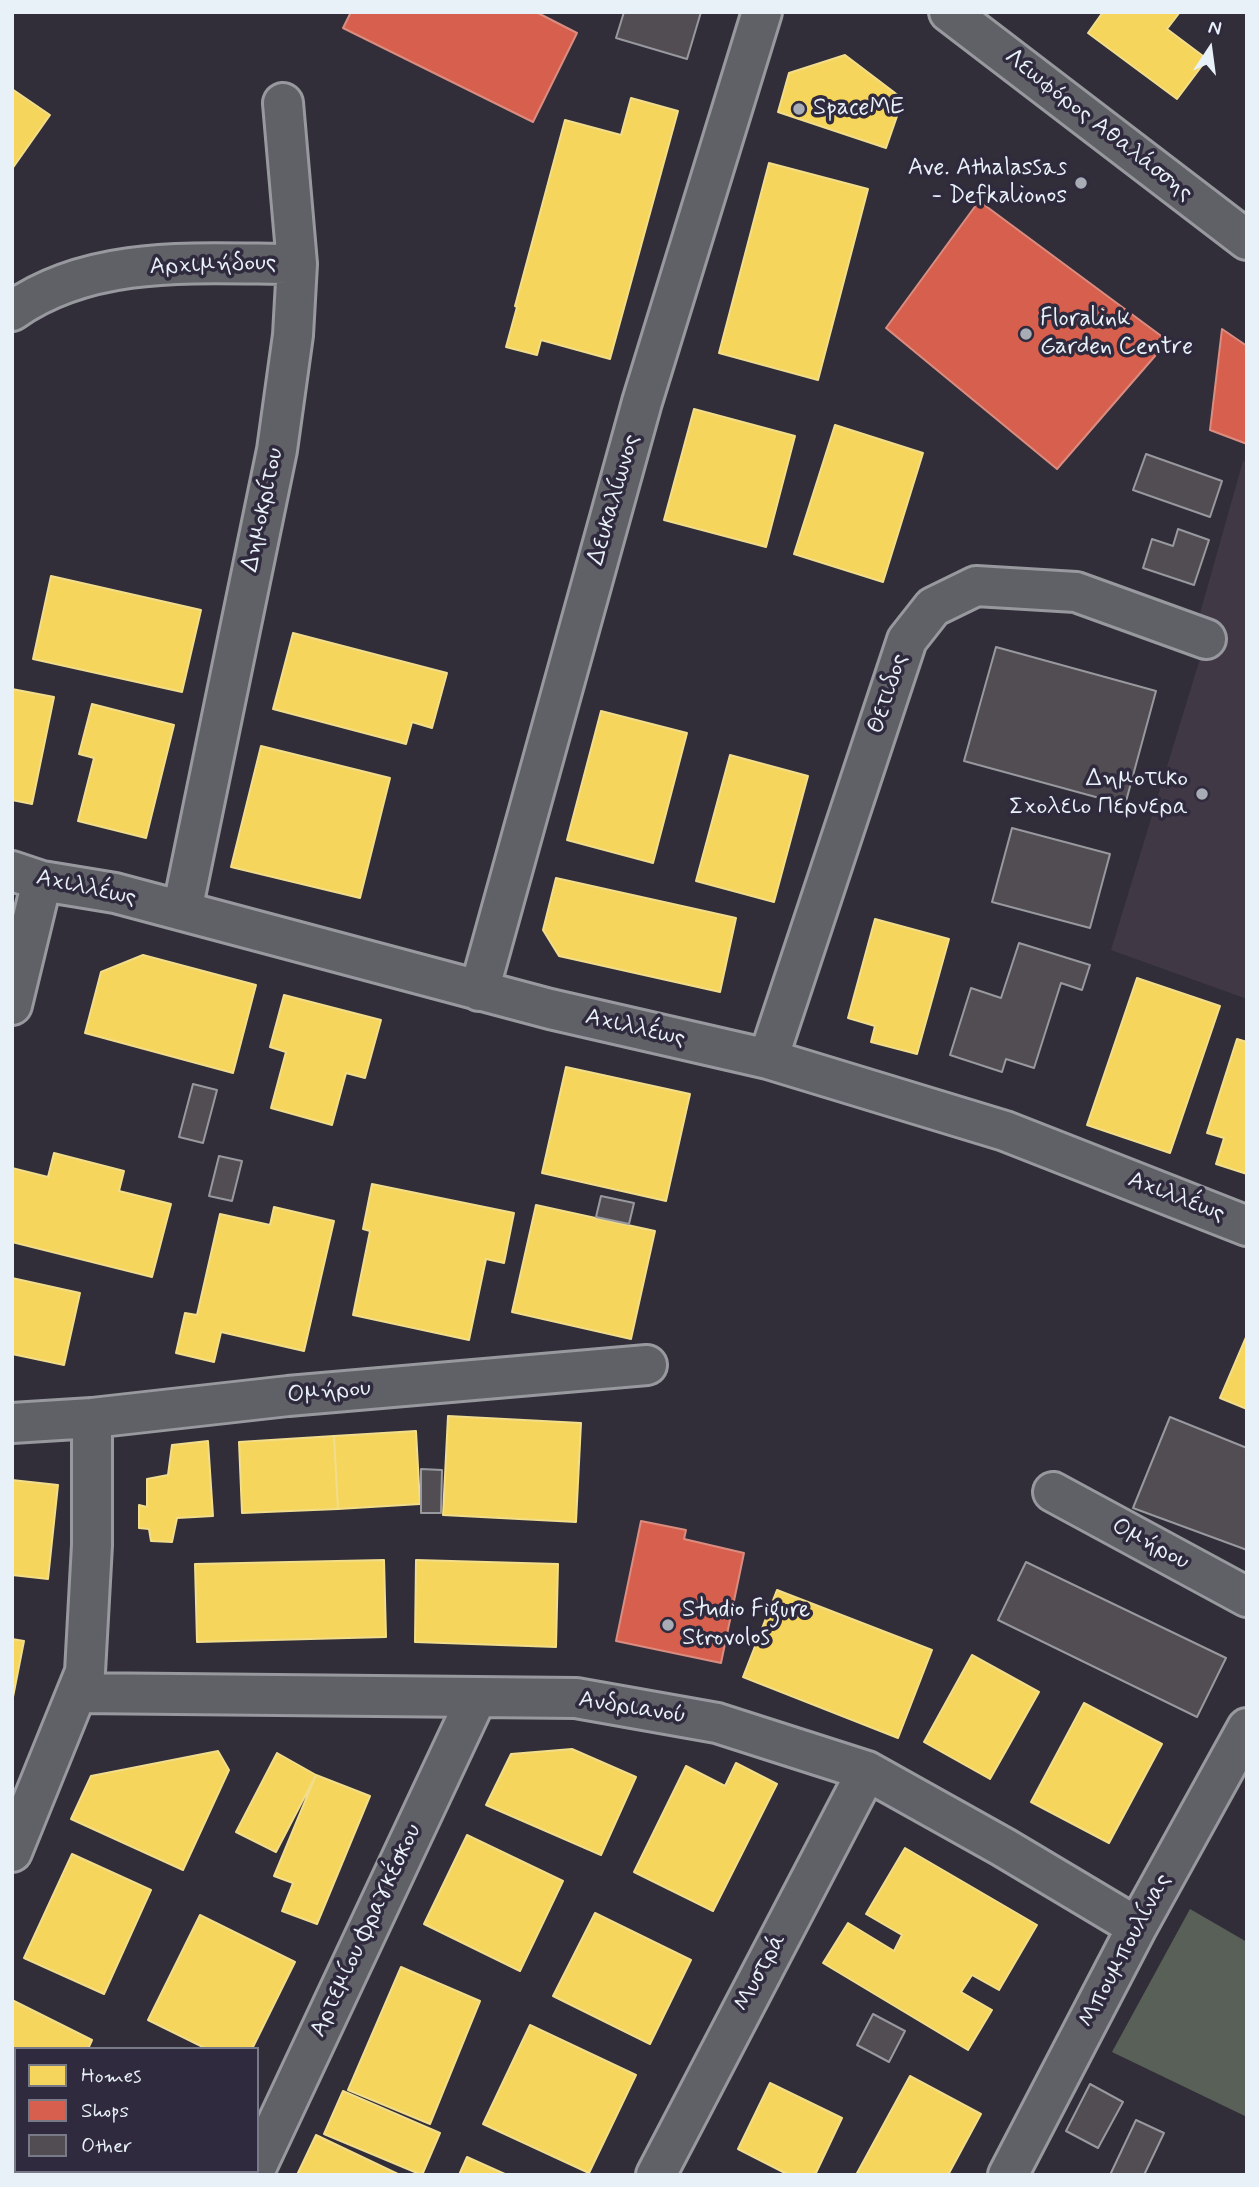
<!DOCTYPE html>
<meta charset="utf-8">
<style>
body{margin:0}
#map{position:relative;width:1259px;height:2187px;overflow:hidden;background:#312e39;font-family:Mynerve,sans-serif}
canvas{display:block}
.frame{position:absolute;inset:0;border:14px solid #e8f1f8;pointer-events:none}
.legend{position:absolute;left:14px;top:2047px;width:245px;height:126px;box-sizing:border-box;background:#2f2a3d;border:2px solid #797a88;margin:0;padding:9px 12px;list-style:none;font-size:21px;color:#e8f1f8}
.legend li{display:flex;align-items:center;gap:14px;height:35px}
.legend b{width:35px;border:2px solid #797a88}
.north{position:absolute;left:1175px;top:14px;width:70px;height:70px;-webkit-text-stroke:5px #2f2a3d;paint-order:stroke;rotate:13deg;font-size:19px;font-weight:700;line-height:28px;text-align:center;color:#e8f1f8}
.north::after{content:'';display:block;margin:auto;width:24px;height:32px;background:#e8f1f8;clip-path:polygon(50% 0,100% 100%,50% 72%,0 100%)}
</style>
<div id="map">
<canvas width="1259" height="2187"></canvas>
<div class="frame"></div>
<ul class="legend">
<li><b style="height:19px;background:#f6d55c"></b>Homes</li>
<li><b style="height:19px;background:#d6604d"></b>Shops</li>
<li><b style="height:19px;background:#524d52"></b>Other</li>
</ul>
<div class="north">N</div>
</div>
<script>
const context = document.querySelector('canvas').getContext('2d');
context.lineJoin = 'round';
function fillPath(path, color) { context.fillStyle = color; context.fill(path, 'evenodd'); }
function trace(path, color, width, dash) { context.strokeStyle = color; context.lineWidth = width; context.lineCap = dash ? 'butt' : 'round'; context.setLineDash(dash || []); context.stroke(path); }
function drawText(font, color, halo, rows, align = 'center') {
  context.font = font + ' Mynerve,sans-serif'; context.lineWidth = 7; context.setLineDash([]); context.textBaseline = 'middle'; context.strokeStyle = halo; context.fillStyle = color; for (const [text, x, y, turn = 0] of rows) {
    context.save(); context.translate(x, y); context.rotate((+turn || 0) * Math.PI / 180); context.textAlign = isNaN(turn) ? turn : align; if (halo) context.strokeText(text, 0, 0); context.fillText(text, 0, 0); context.restore();
  }
}
const built = new Path2D(`
 M1243 461 1247 462V999L1111 950 1206 639 1199 617Z`);
const green = new Path2D(`
 M1190 1909 1247 1942V2117L1112 2052Z`);
const homes = new Path2D(`
 M1103 12H1180L1167 29 1207 59 1177 99 1088 33Z
 M845 55 903 99 886 148 778 112 789 73Z
 M12 89 50 115 12 169Z
 M631 98 678 111 610 359 541 340 537 355 506 347 517 307 515 306 565 120 621 135Z
 M769 163 868 189 818 380 719 353Z
 M694 409 795 436 766 547 664 520Z
 M835 425 923 453 883 582 794 554Z
 M51 576 201 610 182 692 33 659Z
 M293 633 447 673 432 728 412 722 406 744 273 709Z
 M12 689 54 697 32 804 12 800Z
 M92 704 174 725 146 838 78 821 94 758 79 754Z
 M601 711 687 733 653 863 567 840Z
 M261 746 390 778 360 898 231 867Z
 M730 755 808 776 774 902 696 881Z
 M556 878 736 918 720 992 559 956 543 930Z
 M875 919 949 939 917 1054 871 1042 875 1026 848 1018Z
 M143 955 256 985 233 1073 85 1033 101 972Z
 M1137 978 1220 1006 1170 1153 1087 1125Z
 M284 995 381 1020 365 1078 346 1073 332 1125 271 1108 286 1052 270 1047Z
 M1237 1039 1247 1042V1174L1216 1164 1224 1138 1207 1133Z
 M566 1067 690 1094 666 1201 542 1173Z
 M54 1153 124 1171 119 1191 171 1204 152 1277 12 1242V1168L48 1177Z
 M372 1184 514 1213 504 1263 486 1259 469 1340 353 1315 370 1231 363 1229Z
 M536 1205 655 1231 631 1339 512 1312Z
 M274 1207 334 1221 304 1351 221 1332 214 1362 176 1353 185 1313 197 1315 220 1214 270 1225Z
 M12 1278 80 1293 64 1365 12 1354Z
 M1247 1335V1409L1220 1398Z
 M448 1416 581 1423 576 1522 443 1515Z
 M416 1431 420 1504 338 1509 334 1436Z
 M334 1436 338 1509 242 1513 239 1442Z
 M208 1441 213 1516 177 1518 172 1542 151 1541 149 1529 139 1528V1505L147 1507V1479L168 1475 172 1445Z
 M12 1480 58 1485 48 1579 12 1575Z
 M384 1560 386 1637 197 1642 195 1564Z
 M416 1560 558 1564 556 1647 415 1642Z
 M777 1590 932 1650 898 1738 743 1677Z
 M12 1639 24 1641 12 1702Z
 M972 1655 1039 1692 990 1779 924 1742Z
 M1084 1703 1162 1744 1109 1843 1031 1802Z
 M572 1749 636 1777 601 1855 486 1805 511 1754Z
 M218 1751 229 1770 183 1870 71 1819 91 1776Z
 M277 1753 316 1775 276 1852 236 1832Z
 M736 1763 777 1784 713 1911 634 1872 686 1766 725 1786Z
 M316 1775 370 1796 317 1924 282 1911 293 1883 274 1876Z
 M467 1835 563 1881 520 1971 424 1924Z
 M905 1848 1037 1925 999 1990 972 1975 961 1992 992 2010 968 2050 823 1963 848 1923 894 1951 902 1935 866 1914Z
 M72 1854 151 1890 104 1994 24 1958Z
 M595 1913 691 1960 650 2044 553 1996Z
 M200 1915 295 1962 252 2049H207L148 2020Z
 M401 1967 480 2001 430 2124 348 2090Z
 M12 2000 92 2040 88 2049H16V2099L12 2097Z
 M530 2025 636 2075 589 2173 483 2124Z
 M910 2076 981 2114 948 2175H856Z
 M770 2083 842 2118 815 2175H789L738 2149Z
 M343 2091 440 2133 422 2175 324 2134Z
 M316 2135 400 2175H297Z
 M467 2157 507 2175H459Z`);
const shops = new Path2D(`
 M351 12H536L577 33 533 122 343 28Z
 M979 201 1168 341 1057 469 886 328Z
 M1222 329 1247 346V444L1210 430Z
 M641 1521 686 1530 684 1539 744 1553 721 1663 616 1641Z`);
const building = new Path2D(`
 M624 12H701L687 59 616 38Z
 M1146 454 1222 481 1210 517 1133 490Z
 M1178 529 1209 540 1194 585 1143 568 1152 539 1173 546Z
 M996 647 1156 691 1125 805 964 761Z
 M1012 828 1110 854 1090 928 992 902Z
 M1019 943 1090 965 1082 990 1061 983 1034 1068 1006 1059 1002 1072 950 1055 971 988 1001 998Z
 M193 1084 217 1090 203 1143 179 1137Z
 M219 1156 242 1161 232 1201 209 1196Z
 M601 1196 634 1203 629 1224 596 1217Z
 M1170 1417 1247 1448V1550L1133 1508Z
 M421 1469 442 1470 441 1513H421Z
 M1026 1562 1226 1658 1197 1717 998 1620Z
 M873 2014 905 2031 889 2062 857 2045Z
 M1090 2084 1123 2102 1098 2148 1066 2131Z
 M1136 2120 1164 2133 1144 2175H1110Z`);
const minor = new Path2D(`
 M12 311C94 253 202 264 297 264
 M12 871 42 881 115 893 550 1009 768 1059 1005 1131 1247 1226
 M182 911 277 450 293 335 297 264 283 103
 M479 991 642 402 762 12
 M12 1005 42 881
 M768 1059 907 640 933 607 976 586 1076 592 1206 639
 M12 1423 92 1418 288 1396 647 1365
 M1053 1492 1247 1597
 M78 1693 576 1698 717 1723 867 1771 1003 1847 1137 1927
 M12 1852 85 1672 92 1545V1418
 M257 2166 477 1697
 M656 2175 867 1771
 M1008 2175 1137 1927 1247 1728`);
const major = new Path2D(`
 M949 12 1247 240`);
const markers = [
 [799,109,7,"#a8adb5"],
 [1081,183,7,"#a8adb5"],
 [1026,334,7,"#a8adb5"],
 [1202,794,7,"#a8adb5"],
 [668,1625,7,"#a8adb5"]
];
const poiNames = [
 ["SpaceME",813,109],
 ["Ave. Athalassas",1067,169,"right"],
 ["- Defkalionos",1067,197,"right"],
 ["Floralink",1040,320],
 ["Garden Centre",1040,348],
 ["Δημοτικο",1188,780,"right"],
 ["Σχολειο Περνερα",1188,808,"right"],
 ["Studio Figure",682,1611],
 ["Strovolos",682,1639]
];
const streetNames = [
 ["Λεωφόρος Αθαλάσσης",1098,126,38],
 ["Αρχιμήδους",213,266,-2],
 ["Δευκαλίωνος",615,500,-74],
 ["Δημοκρίτου",264,510,-78],
 ["Θετιδος",889,694,-72],
 ["Αχιλλέως",86,889,12],
 ["Αχιλλέως",635,1029,13],
 ["Αχιλλέως",1176,1198,21],
 ["Ομήρου",329,1393,-5],
 ["Ομήρου",1150,1545,28],
 ["Ανδριανού",632,1709,9],
 ["Αρτεμίου Φραγκέσκου",367,1931,-65],
 ["Μπουμπουλίνας",1126,1951,-62],
 ["Μυστρά",761,1973,-62]
];
fillPath(built, '#413846');
fillPath(green, '#596057');
fillPath(homes, '#f6d55c');
trace(homes, '#f2dd8b', 2);
fillPath(shops, '#d6604d');
trace(shops, '#db8c80', 2);
fillPath(building, '#524d52');
trace(building, '#98999f', 2);
trace(minor, '#98999f', 44);
trace(major, '#98999f', 44);
trace(minor, '#606067', 38);
trace(major, '#606067', 38);
for (const [x, y, r, color] of markers) { const dot = new Path2D(); dot.arc(x, y, r, 0, 2 * Math.PI); context.fillStyle = color; context.fill(dot); trace(dot, '#2f2a3d', 2.5); }
drawText('24px', '#e8f1f8', '#2f2a3d', poiNames, 'left');
drawText('24px', '#e8f1f8', '#2f2a3d', streetNames);
</script>
